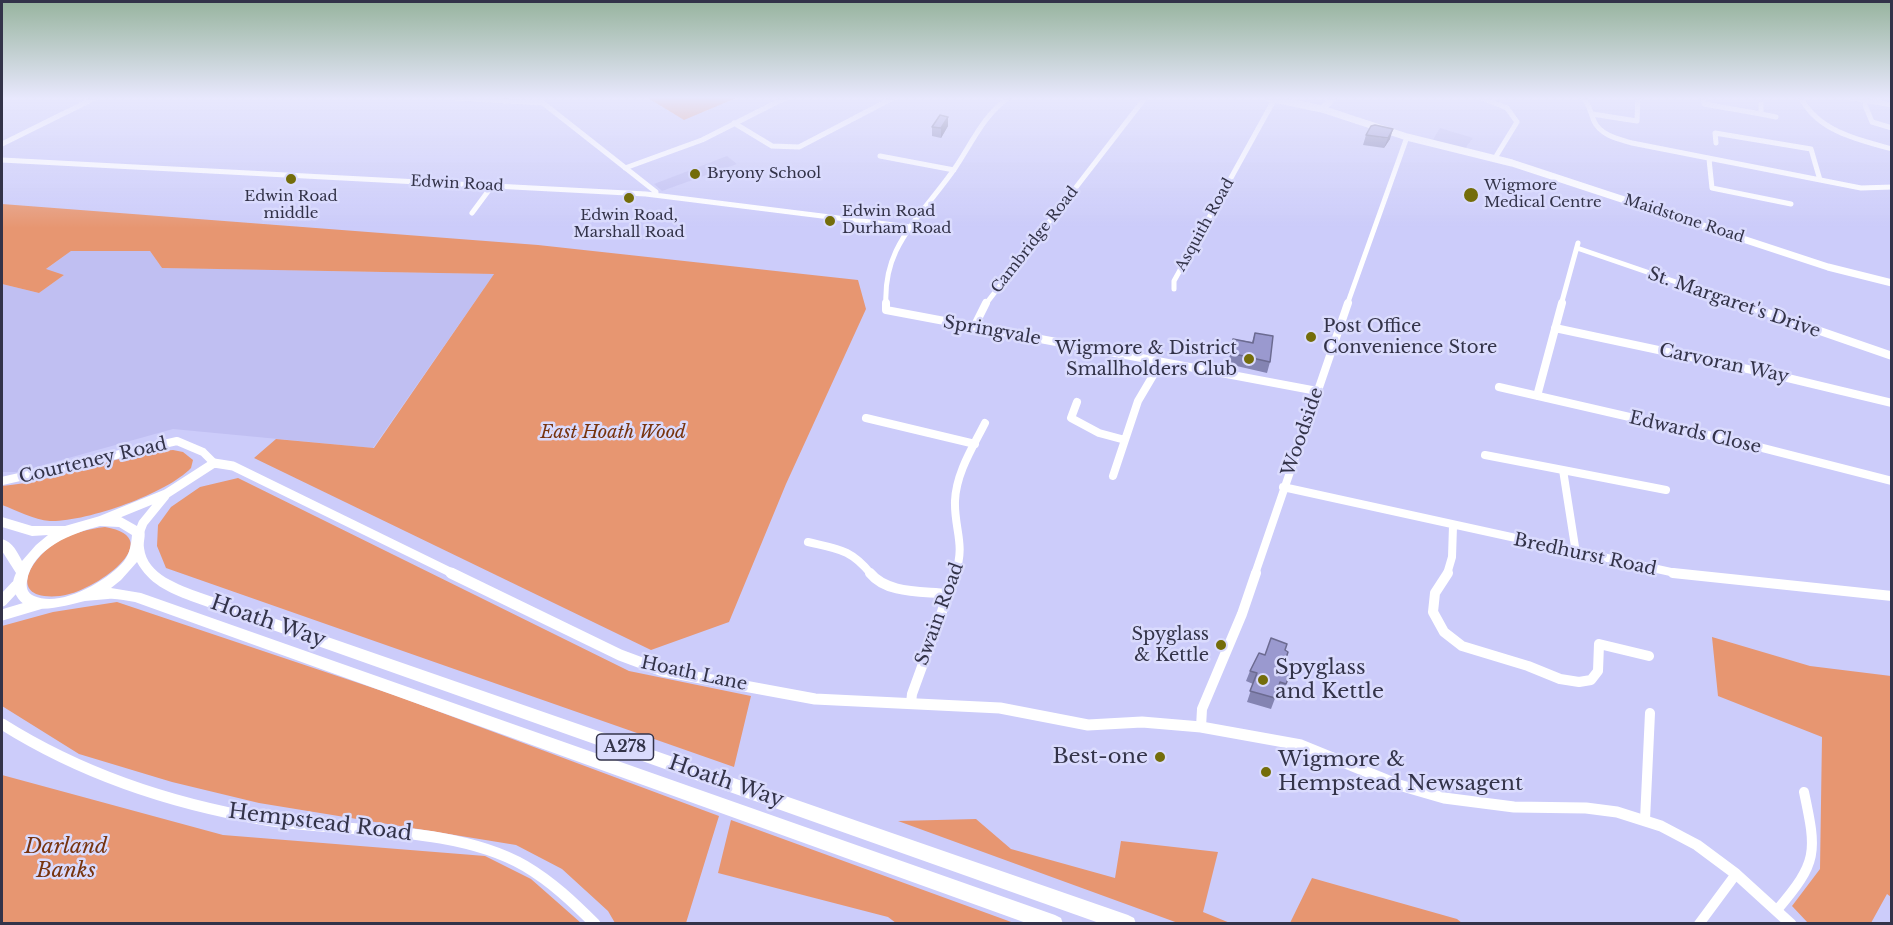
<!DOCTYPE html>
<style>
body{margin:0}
#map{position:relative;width:1893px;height:925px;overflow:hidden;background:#ccccfa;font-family:"Libre Baskerville",serif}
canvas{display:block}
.frame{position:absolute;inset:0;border:3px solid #333349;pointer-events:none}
</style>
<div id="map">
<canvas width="1893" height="925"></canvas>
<div class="frame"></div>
</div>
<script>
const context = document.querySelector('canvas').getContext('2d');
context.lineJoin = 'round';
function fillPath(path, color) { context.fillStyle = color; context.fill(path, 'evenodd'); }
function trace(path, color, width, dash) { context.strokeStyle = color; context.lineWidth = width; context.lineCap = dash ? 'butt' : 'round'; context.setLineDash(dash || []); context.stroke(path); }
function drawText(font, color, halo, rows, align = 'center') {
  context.font = font + ' "Libre Baskerville",serif'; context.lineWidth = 5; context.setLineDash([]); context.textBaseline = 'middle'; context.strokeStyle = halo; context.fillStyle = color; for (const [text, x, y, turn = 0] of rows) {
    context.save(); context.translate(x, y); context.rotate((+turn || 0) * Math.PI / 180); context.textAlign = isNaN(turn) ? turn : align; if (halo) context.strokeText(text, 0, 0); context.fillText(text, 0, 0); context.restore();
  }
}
const built = new Path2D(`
 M1440 128 1473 138 1464 150 1432 141Z
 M727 156 737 164 662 191 654 184Z
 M71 251H150L162 268 494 274 373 448 173 429 18 472H2V284L39 293 64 275 45 270Z`);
const green = new Path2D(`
 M648 98H736L684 120Z
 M2 204 538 245 858 280 866 309 786 484 729 622 651 650 254 458 276 439 374 448 494 274 162 268 150 251H71L46 269 64 275 39 293 2 284Z
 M173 450 183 452 193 460 191 468C166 494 86 522 50 521 34 520 16 510 2 505V486C59 481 116 454 173 450Z
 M238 478 629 671 751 696 734 767 166 568 157 546 158 525 171 507 200 487Z
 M105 527C171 538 93 593 60 596 7 601 28 560 57 542 72 533 88 529 105 527Z
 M117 602 397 696 719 816 686 923H615L608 911 562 869 516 845 259 803 172 782 79 754 2 706V626L53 612Z
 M1712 637 1810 666 1891 676V897L1887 894 1871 923H1808L1792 906 1820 869 1822 737 1718 696Z
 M2 775 223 835 485 856 531 879 581 923H2Z
 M976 819 1011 849 1115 878 1121 841 1218 852 1203 912 1230 923H1178L898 821Z
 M731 820 1014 923H896L888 917 718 873Z
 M1312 878 1457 919 1462 923H1290Z`);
const minorFar2 = new Path2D(`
 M456 98 543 103 656 192V195
 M1482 98 1507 108 1517 122 1495 158
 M1583 98C1590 105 1590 112 1594 121 1600 135 1618 139 1632 143L1861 188 1892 187
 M1703 98 1704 104 1761 114V104
 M1801 98C1818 131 1858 140 1892 149
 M1852 98 1892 105
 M1865 105 1872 122 1892 128
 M1592 114 1637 121 1638 98
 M1761 114 1776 117
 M734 123 772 146 799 147 893 98
 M1716 143 1715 133 1811 149 1820 180
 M2 144 95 98
 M880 156 954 170
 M1709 159 1712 188 1791 204
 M2 160 646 194 910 227
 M625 168 702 140 785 98
 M472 213 492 186
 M1577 248 1743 305
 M1174 289V281L1274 100
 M886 305C885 286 888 268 896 251 911 220 936 196 955 168 972 143 983 116 1008 98
 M985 305 1145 98
 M1347 305 1407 137
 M1561 305 1578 243`);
const minorFar1 = new Path2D(`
 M886 303V310L1317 391
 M1739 303 1892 356
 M974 327 986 303
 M1555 328 1771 374 1892 403
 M1499 387 1747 444 1892 481
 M1537 396 1562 303
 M1077 402 1071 418 1099 433 1125 440
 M866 418 975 444
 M1485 455 1563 470 1576 553
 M1563 470 1666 490
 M1113 476 1138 401 1161 362
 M2 481 177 441 203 452 214 463
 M1283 487 1680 574
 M808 542C838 549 851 549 871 574
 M955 574C966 545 954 529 955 501 956 473 973 447 985 423
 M1255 574 1348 303
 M1447 574 1452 557 1453 526`);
const minor = new Path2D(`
 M870 573C887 594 922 591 947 594
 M1448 573 1435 593 1433 612 1444 632 1462 646 1528 666 1560 679 1579 682 1591 680 1598 671 1599 644 1649 656
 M1673 573 1892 596
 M911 703 912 694 956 573
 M1201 727 1202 709 1242 614 1256 573
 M1645 820 1650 713
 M1777 910C1818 862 1817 853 1804 792
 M1699 924 1736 874`);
const tertiaryFar2 = new Path2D(`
 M1269 98 1322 109 1407 137 1512 163 1828 267 1892 283
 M1322 109 1333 98`);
const tertiaryFar1 = new Path2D(`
 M102 520 166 494 214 463 233 466 454 574
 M139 533 143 523 165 496`);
const tertiary = new Path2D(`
 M451 573 620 655 663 671 815 699 1000 708 1088 725 1142 722 1201 727 1301 745 1399 785 1444 798 1514 807 1586 808 1617 812 1661 826 1697 845 1736 874 1791 924
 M2 601 16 586
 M2 615 39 604
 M2 724C83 775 171 804 266 820 346 833 454 825 525 866 552 882 573 902 595 924`);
const primary = new Path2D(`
 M100 516 121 517 144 530C146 536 143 541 144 548 147 575 180 585 201 593L1128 915 1134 918 1136 924H1102L191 601C168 592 149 584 137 562L121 580 111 588 141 593 1055 915 1061 918 1063 924H1029L135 602C126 601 117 598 108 599 100 600 92 600 85 601 66 605 28 619 16 595 12 587 12 581 16 573L2 551V539C13 542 17 552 22 561L36 545 48 535 32 536 2 527V517L32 526H65ZM100 526 119 527 132 535C131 545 130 553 124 561 107 581 61 608 34 596 27 593 26 587 27 581 32 548 73 533 100 526Z`);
const wall = new Path2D(`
 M948 126 941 138 932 136V127Z
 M1366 135 1390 139 1384 148 1363 145Z
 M1255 333 1270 362 1267 373 1228 364 1233 339 1252 342Z
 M1285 650 1282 671 1286 684 1282 695 1277 693 1271 709 1247 702 1253 684 1246 681 1250 671 1265 655Z`);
const shadedWall = new Path2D(`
 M948 117V126L941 138V128Z
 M1393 129 1390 139 1384 148 1388 138Z`);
const building = new Path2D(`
 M940 115 948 117 941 128 932 127Z
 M1375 125 1393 129 1388 138 1366 135 1371 126Z
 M1255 333 1273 336 1270 362 1230 353 1233 339 1253 343Z
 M1271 638 1287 644 1285 650 1288 652 1282 671 1290 674 1286 684 1280 682 1275 698 1250 691 1257 673 1250 671 1259 653 1265 655Z`);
const markers = [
 [695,174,6,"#746d0a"],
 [291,179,6,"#746d0a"],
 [1471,195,8,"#746d0a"],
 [629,198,6,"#746d0a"],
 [830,221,6,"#746d0a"],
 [1311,337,6,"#746d0a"],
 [1249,359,6,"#746d0a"],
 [1221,645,6,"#746d0a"],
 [1263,680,6,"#746d0a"],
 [1160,757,6,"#746d0a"],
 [1266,772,6,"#746d0a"]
];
const farPoinames = [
 ["Bryony School",707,174],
 ["Wigmore",1484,186],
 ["Medical Centre",1484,203],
 ["Edwin Road",291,197,"center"],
 ["middle",291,214,"center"],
 ["Edwin Road",842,212],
 ["Durham Road",842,229],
 ["Edwin Road,",629,216,"center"],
 ["Marshall Road",629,233,"center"]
];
const farStreetnames = [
 ["Edwin Road",457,184,3],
 ["Maidstone Road",1684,219,18],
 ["Asquith Road",1205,225,-61],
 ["Cambridge Road",1035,240,-52]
];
const shields = [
 [625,747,57]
];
const shieldNames = [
 ["A278",625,747]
];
const streetNames = [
 ["St. Margaret's Drive",1734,303,19],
 ["Springvale",992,331,10],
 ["Carvoran Way",1724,364,12],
 ["Woodside",1303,432,-71],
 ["Edwards Close",1695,433,13],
 ["Courteney Road",93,461,-13],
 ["Bredhurst Road",1585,555,12],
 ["Swain Road",940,614,-70],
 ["Hoath Lane",694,674,12]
];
const poiNames = [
 ["Post Office",1323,327,"left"],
 ["Convenience Store",1323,348,"left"],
 ["Wigmore & District",1237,349],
 ["Smallholders Club",1237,370],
 ["Spyglass",1209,635],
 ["& Kettle",1209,656]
];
const parkNames = [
 ["East Hoath Wood",613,433]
];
const nearStreetnames = [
 ["Hoath Way",268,622,19],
 ["Hoath Way",726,782,19],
 ["Hempstead Road",320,823,7]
];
const nearPoinames = [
 ["Spyglass",1275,668],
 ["and Kettle",1275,692],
 ["Best-one",1148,757,"right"],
 ["Wigmore &",1278,760],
 ["Hempstead Newsagent",1278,784]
];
const nearParknames = [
 ["Darland",66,847],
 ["Banks",66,871]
];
fillPath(built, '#c0bff2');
fillPath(green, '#e79671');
trace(minorFar2, '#fff', 5);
trace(minorFar1, '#fff', 8);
trace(minor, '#fff', 10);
trace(tertiaryFar2, '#fff', 7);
trace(tertiaryFar1, '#fff', 9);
trace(tertiary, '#fff', 11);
fillPath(primary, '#fff');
fillPath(wall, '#8484b2');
fillPath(shadedWall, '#6c6b91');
fillPath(building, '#9a99cf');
trace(building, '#6c6b91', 1.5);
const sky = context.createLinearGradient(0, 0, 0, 228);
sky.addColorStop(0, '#97b49e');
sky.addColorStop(0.43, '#e8e8fd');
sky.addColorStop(1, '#e8e8fd00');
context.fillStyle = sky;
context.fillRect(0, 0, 1893, 228);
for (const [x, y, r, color] of markers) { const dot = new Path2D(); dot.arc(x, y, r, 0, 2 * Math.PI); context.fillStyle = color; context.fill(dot); trace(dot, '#dadbfd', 2); }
drawText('15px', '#333349', '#dadbfd', farPoinames, 'left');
drawText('15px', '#333349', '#dadbfd', farStreetnames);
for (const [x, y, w] of shields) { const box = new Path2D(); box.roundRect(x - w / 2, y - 13, w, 26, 4.5); context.fillStyle = '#dadbfd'; context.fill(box); trace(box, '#333349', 1.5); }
drawText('bold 16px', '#333349', null, shieldNames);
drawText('18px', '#333349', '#dadbfd', streetNames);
drawText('18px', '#333349', '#dadbfd', poiNames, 'right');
drawText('italic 18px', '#77340f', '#dadbfd', parkNames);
drawText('21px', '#333349', '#dadbfd', nearStreetnames);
drawText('21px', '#333349', '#dadbfd', nearPoinames, 'left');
drawText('italic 21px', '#77340f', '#dadbfd', nearParknames);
</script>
